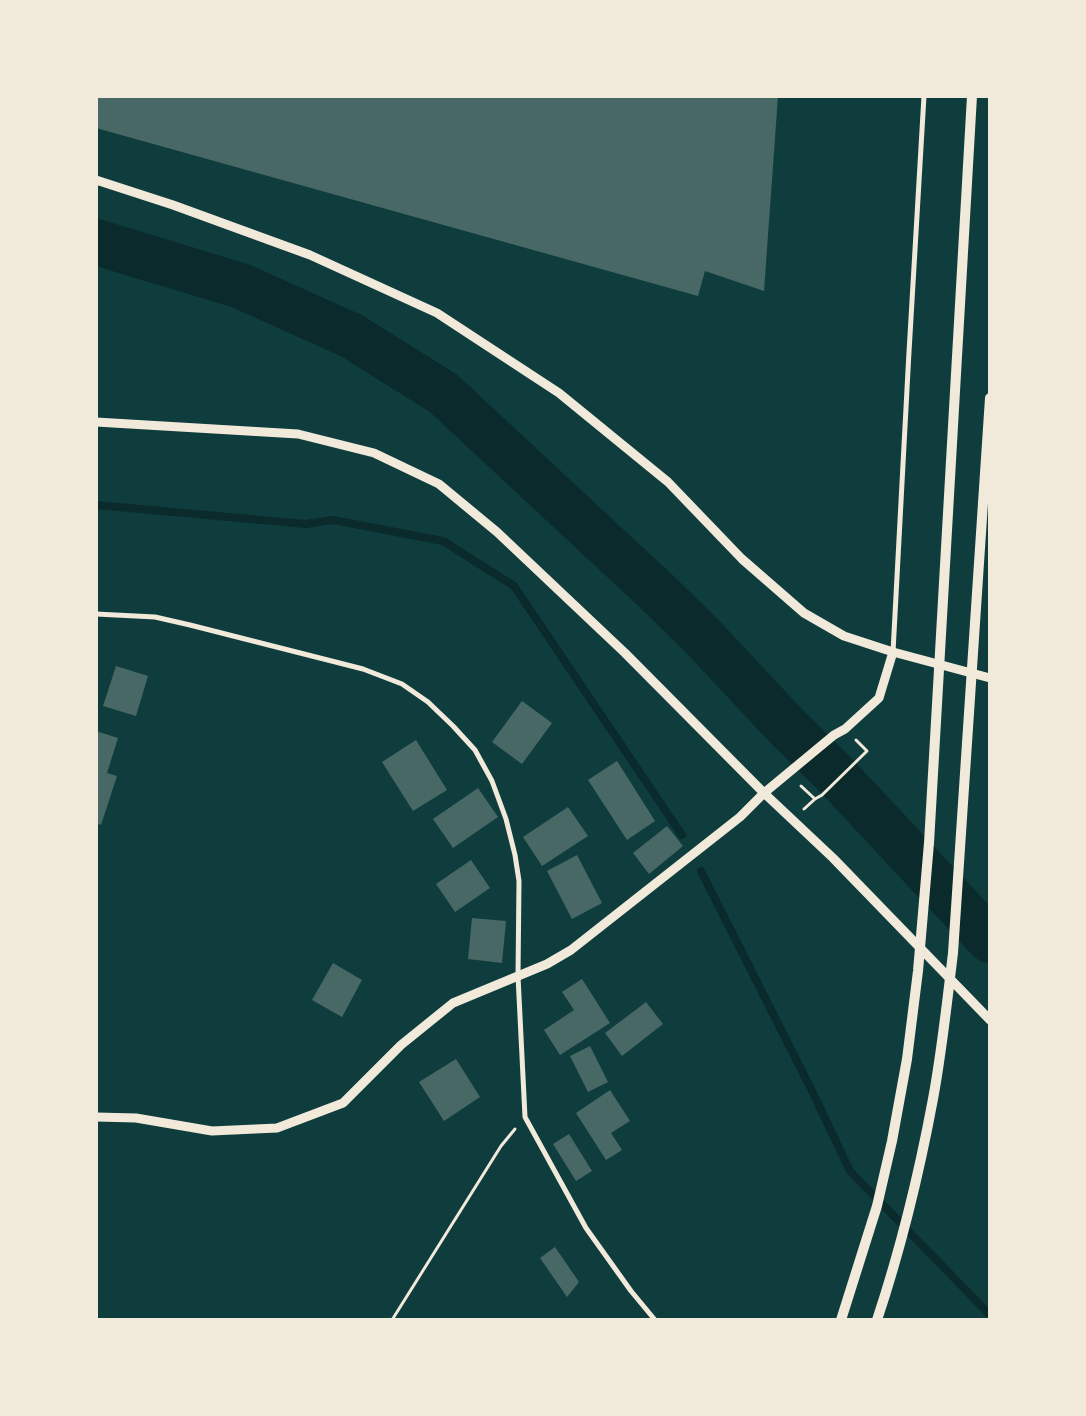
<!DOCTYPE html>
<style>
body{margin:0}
#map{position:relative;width:1086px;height:1416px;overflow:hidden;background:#0f3d3e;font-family:Roboto,sans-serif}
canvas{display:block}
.frame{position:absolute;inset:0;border:98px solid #f1e9da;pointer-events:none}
</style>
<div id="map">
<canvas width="1086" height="1416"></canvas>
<div class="frame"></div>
</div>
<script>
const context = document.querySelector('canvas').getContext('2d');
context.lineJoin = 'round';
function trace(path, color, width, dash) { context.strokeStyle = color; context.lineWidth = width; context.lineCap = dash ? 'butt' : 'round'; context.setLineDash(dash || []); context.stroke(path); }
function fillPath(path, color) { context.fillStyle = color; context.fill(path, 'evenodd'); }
const stream = new Path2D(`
 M96 505 306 524 333 520 443 541 514 586 682 835
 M701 871 813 1093 850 1171 990 1315`);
const river = new Path2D(`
 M96 242 241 286 352 336 443 393 656 591 701 635 790 730 833 772 990 940`);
const building = new Path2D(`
 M96 96H778L764 291 705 271 698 296 96 128Z
 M116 666 148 676 136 716 103 706Z
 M522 701 552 723 522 764 492 742Z
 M96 731 118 738 107 773 117 776 101 825 96 823Z
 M416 740 447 790 413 811 382 762Z
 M617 761 655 821 627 840 588 780Z
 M478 788 498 817 453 848 433 819Z
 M568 807 588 836 542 866 523 837Z
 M667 826 683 846 649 874 633 853Z
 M577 855 602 903 572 919 547 871Z
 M471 860 490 888 455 912 436 884Z
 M472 918 506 921 502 963 468 959Z
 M333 963 362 980 342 1017 312 1000Z
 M582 979 610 1023 560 1055 544 1030 574 1010 562 992Z
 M646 1002 663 1024 622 1056 605 1033Z
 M590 1046 608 1082 588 1092 570 1056Z
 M456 1059 480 1097 444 1121 419 1082Z
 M610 1090 630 1121 611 1133 622 1150 606 1160 576 1113Z
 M569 1134 592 1171 576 1181 553 1144Z
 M555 1247 579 1282 567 1297 540 1258Z`);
const path = new Path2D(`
 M801 786 815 799
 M804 809 815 799 822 795 867 751 856 740
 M392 1320 501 1146 515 1129`);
const minor = new Path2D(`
 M96 614 155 617 190 625 363 669 402 684 428 702 453 726 475 750 492 781 506 819 515 855 519 881 518 976 525 1117 586 1228 631 1291 655 1320
 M893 652C902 467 913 281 924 96`);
const tertiary = new Path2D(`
 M96 180 173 205 310 255 437 313 559 393 668 482 742 559 804 613 844 636 893 652 990 678
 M96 422 298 434 374 453 439 484 497 532 625 653 764 793 833 858 990 1020
 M96 1117 136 1118 212 1131 277 1128 343 1103 401 1045 453 1003 547 964 571 950 740 817 764 793 834 735 845 729 879 698 893 652`);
const secondary = new Path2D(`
 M841 1320 877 1206 892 1141 907 1059 918 971 929 843 972 96
 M877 1320C901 1248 919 1174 933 1099 942 1051 947 1002 953 953L990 398`);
trace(stream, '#0a2a2b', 8);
trace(river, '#0a2a2b', 46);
fillPath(building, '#486865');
trace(path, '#f1e9da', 3);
trace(minor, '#f1e9da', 5);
trace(tertiary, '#f1e9da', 9);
trace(secondary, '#f1e9da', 10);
</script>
